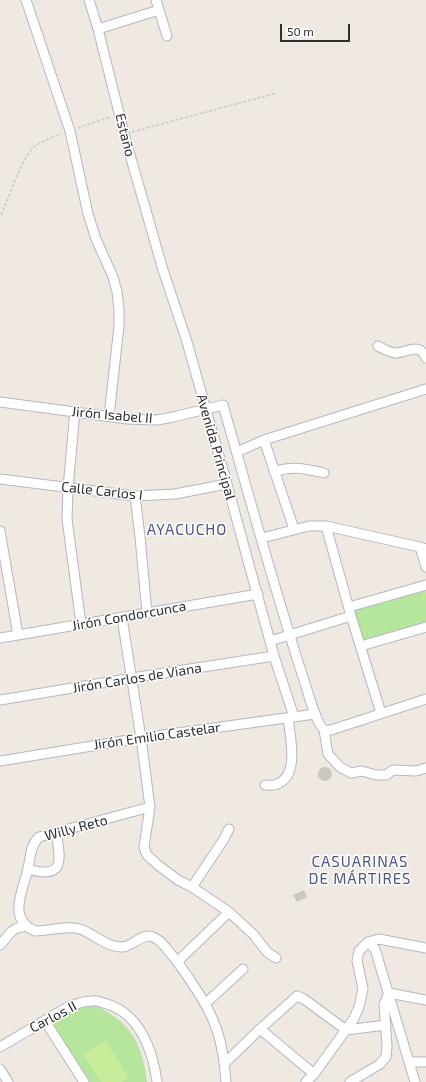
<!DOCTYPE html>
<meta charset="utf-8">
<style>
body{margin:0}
#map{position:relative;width:426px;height:1082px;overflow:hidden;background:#efe9e1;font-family:"Exo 2",sans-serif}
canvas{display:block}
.scale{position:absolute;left:280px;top:24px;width:70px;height:18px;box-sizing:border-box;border:2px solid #2e2e2e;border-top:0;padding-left:5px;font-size:12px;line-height:14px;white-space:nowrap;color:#2e2e2e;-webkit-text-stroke:3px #fff;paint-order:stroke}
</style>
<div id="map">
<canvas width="426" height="1082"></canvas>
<div class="scale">50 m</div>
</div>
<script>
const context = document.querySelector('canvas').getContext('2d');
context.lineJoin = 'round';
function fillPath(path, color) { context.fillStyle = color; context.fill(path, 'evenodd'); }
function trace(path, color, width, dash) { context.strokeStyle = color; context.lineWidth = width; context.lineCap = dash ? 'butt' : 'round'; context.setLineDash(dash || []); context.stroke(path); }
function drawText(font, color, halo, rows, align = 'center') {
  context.font = font + ' "Exo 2",sans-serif'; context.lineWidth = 3; context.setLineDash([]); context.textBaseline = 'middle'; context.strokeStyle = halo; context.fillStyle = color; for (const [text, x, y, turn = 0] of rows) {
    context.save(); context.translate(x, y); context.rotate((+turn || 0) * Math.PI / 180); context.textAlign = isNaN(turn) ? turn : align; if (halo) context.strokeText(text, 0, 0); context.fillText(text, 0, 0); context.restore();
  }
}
const green = new Path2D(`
 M425 589 426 594V623L361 642 353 611Z
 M93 1006C100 1007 106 1011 112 1015 136 1030 144 1055 147 1082H87L50 1023C57 1011 79 1007 93 1006Z`);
const pitch = new Path2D(`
 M106 1041 129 1078 122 1082H101L83 1054Z`);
const building = new Path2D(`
 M318 774a7 7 0 1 1 14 0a7 7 0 1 1-14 0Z
 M304 890 307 897 297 902 293 895Z`);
const path = new Path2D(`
 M78 128 110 117
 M132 132 277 93
 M1 215C9 197 20 164 31 150 38 142 52 138 61 134`);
const street = new Path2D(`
 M26 0 70 131 88 214 96 239 113 277 117 292 119 310V326L109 416
 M89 0 98 29 126 141 163 270 187 342 227 484 274 656 294 717
 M156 0 167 36
 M98 29 159 10
 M378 346C384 349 390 353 396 353 409 352 419 342 426 358
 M0 402 127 419 157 420 173 417 223 405C249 495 273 585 302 674 307 688 315 722 324 730
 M75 411 68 488 67 519 81 624
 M264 440 294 529
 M237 452 264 440 426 389
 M274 472C292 465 306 469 324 473
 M0 479 135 496 175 494 227 484
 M135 496 140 537 147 613
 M326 526 351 616 381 713
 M0 531 18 635
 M262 538 309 526H326L420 547 426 549
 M420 547 426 567
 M349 607 426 585
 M122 618 141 738 150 807 144 847 147 855 158 865 178 880 192 887 229 912 254 935 267 952 276 958
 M0 638 258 594
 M270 641 351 616
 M361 646 426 627
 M0 700 132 678 274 656
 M324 730 328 754 340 767 351 773 362 771 376 775H386L393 770 416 771 426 768
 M324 730H331L426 699
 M0 761 141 738 315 714
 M265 785C269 785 274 786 277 784 300 776 290 736 288 718
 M150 807 39 837C30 846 31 856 28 868 24 889 6 919 35 931 49 931 68 925 80 929 94 934 106 947 122 947 132 947 143 932 153 937 160 939 166 948 171 954 179 963 185 973 192 983 216 1018 223 1040 226 1082
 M28 869C65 880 61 860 56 833
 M192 887 224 839 229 829
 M368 942 375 949 415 1082
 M368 942 379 939 426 948
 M0 945 12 931 17 928 26 926
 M178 961 229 912
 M206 1003 243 969
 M45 1021 84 1082
 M260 1029 314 1074
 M0 1047 68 1007C76 1004 83 1001 92 1001 97 1000 102 1003 107 1004 140 1014 153 1051 157 1082
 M409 1062H426
 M225 1063 260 1029 297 996 304 999 346 1030 386 1025
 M0 1069 8 1082
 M306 1082 314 1074 353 1020 359 1007 363 989 357 961 359 951 368 942
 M350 1082 380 1064 386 1057 387 1046 384 1004 389 993 426 1000`);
const streetNames = [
 ["Estaño",125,135,76],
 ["Jirón Isabel II",112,415,5],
 ["Avenida Principal",216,447,74],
 ["Calle Carlos I",102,491,6],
 ["Jirón Condorcunca",129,616,-10],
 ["Jirón Carlos de Viana",137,678,-9],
 ["Jirón Emilio Castelar",157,736,-8],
 ["Willy Reto",76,828,-15],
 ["Carlos II",53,1017,-28]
];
const neighbourhoodNames = [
 ["AYACUCHO",187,530],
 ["CASUARINAS",360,862],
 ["DE MÁRTIRES",360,879]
];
fillPath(green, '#b6e59e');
fillPath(pitch, '#c9ec9a');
fillPath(building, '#cbc7bf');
trace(street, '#b4b7c1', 11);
trace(path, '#c9c9c9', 1.5, [3, 2]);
trace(street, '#fff', 9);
drawText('14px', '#2e2e2e', '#fff', streetNames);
context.letterSpacing = '1px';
drawText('15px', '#4d5680', '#fff', neighbourhoodNames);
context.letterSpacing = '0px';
</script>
